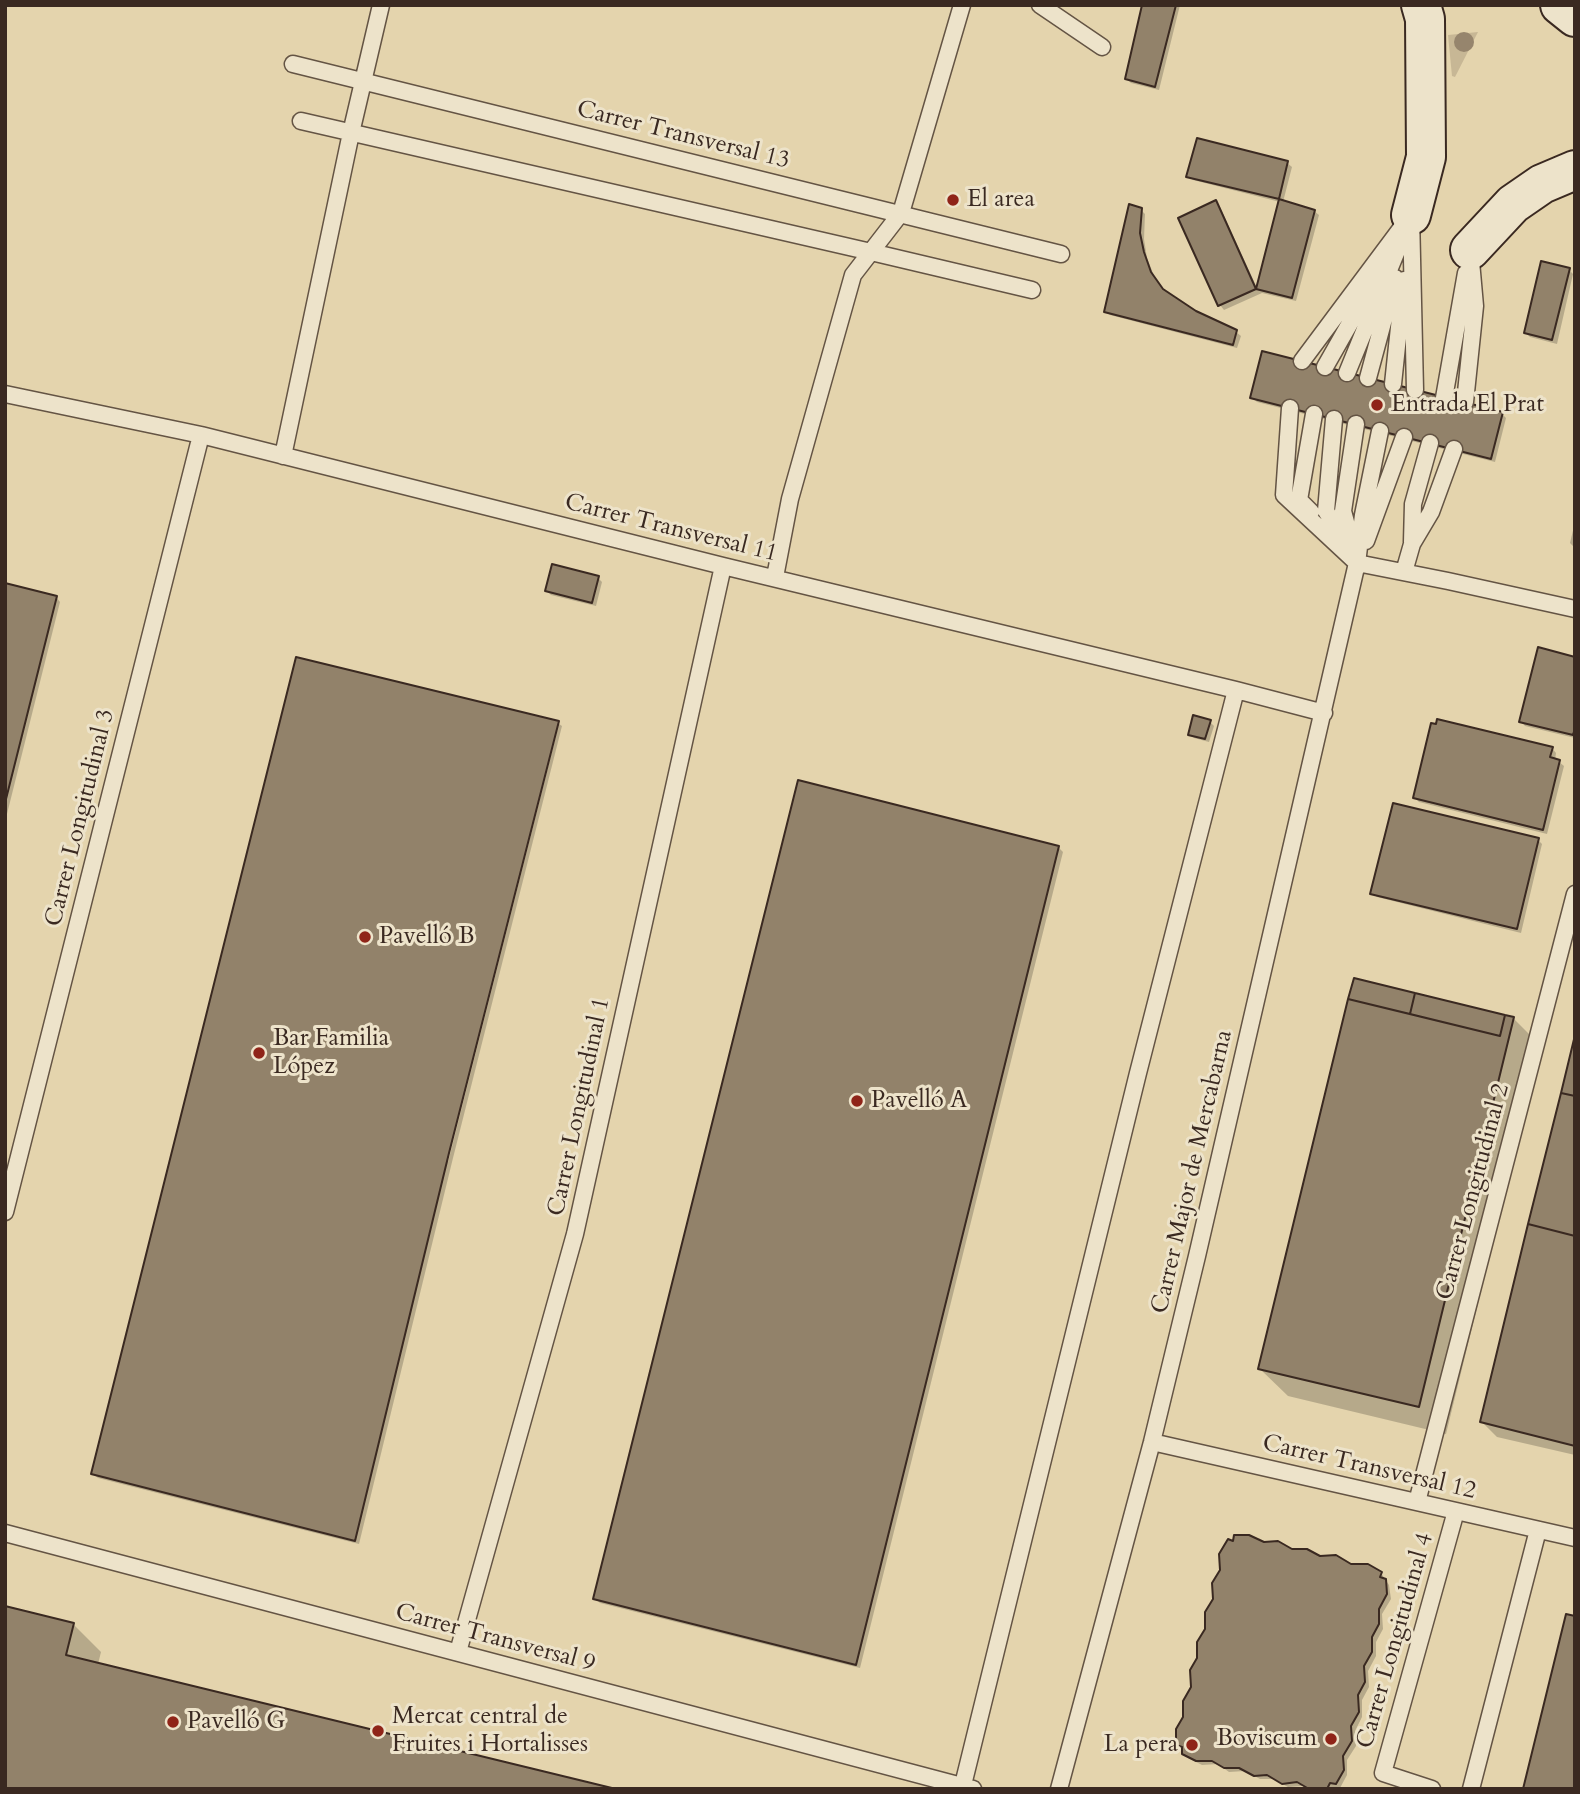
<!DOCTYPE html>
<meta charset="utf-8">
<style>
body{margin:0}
#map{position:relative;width:1580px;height:1794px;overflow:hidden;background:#e4d4ad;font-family:Cardo,serif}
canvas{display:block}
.frame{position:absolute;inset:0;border:7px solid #3a2921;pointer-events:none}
</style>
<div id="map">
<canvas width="1580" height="1794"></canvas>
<div class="frame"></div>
</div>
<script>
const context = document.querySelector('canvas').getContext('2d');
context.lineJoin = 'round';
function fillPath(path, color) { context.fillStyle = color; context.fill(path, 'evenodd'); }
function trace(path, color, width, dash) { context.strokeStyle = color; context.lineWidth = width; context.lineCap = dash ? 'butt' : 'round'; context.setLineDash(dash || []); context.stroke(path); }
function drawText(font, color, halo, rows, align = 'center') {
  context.font = font + ' Cardo,serif'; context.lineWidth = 6; context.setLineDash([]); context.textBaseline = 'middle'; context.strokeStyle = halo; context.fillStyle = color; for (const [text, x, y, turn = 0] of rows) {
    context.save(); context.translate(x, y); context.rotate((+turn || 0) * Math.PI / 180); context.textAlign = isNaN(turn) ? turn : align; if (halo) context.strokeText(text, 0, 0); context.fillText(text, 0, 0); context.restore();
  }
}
const green = new Path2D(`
 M1478 32 1455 77 1452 76 1448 35Z`);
const shadow = new Path2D(`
 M1144 5H1180L1159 90 1131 83 1126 78Z
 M1287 163 1292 167 1283 202 1314 211 1319 215 1296 301 1262 293 1224 310 1220 305 1180 218 1216 202 1220 207 1258 290 1280 202 1193 180 1188 176Z
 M1141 210 1145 214 1144 239 1147 258 1155 278 1165 293 1195 313 1236 332 1241 336 1237 348 1110 315 1106 311Z
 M1569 270 1573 274 1557 344 1530 337 1526 333Z
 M1252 397 1502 414 1506 418 1495 462 1257 402Z
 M1575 522V548L1570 543Z
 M598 578 602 582 596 606 551 595 547 591Z
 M5 585 56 597 60 602 5 822Z
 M1575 658V738L1525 726 1521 721Z
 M1210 722 1214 726 1209 742 1194 738 1190 734Z
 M559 724 562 726 453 1158 359 1544 98 1478 93 1474 445 1161 448 1162Z
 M1552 748 1556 753 1555 760 1559 762 1564 766 1547 834 1419 802 1415 798Z
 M1538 840 1542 844 1521 933 1377 897 1372 893Z
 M1059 848 1063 852 860 1668 600 1603 595 1598Z
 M1355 980 1513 1018 1541 1046 1446 1434 1288 1396 1260 1369Z
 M1575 1043V1455L1497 1437 1482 1422Z
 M1263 1544 1381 1573 1389 1585 1391 1599 1382 1614 1383 1629 1376 1642V1656L1368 1671 1369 1687 1362 1700V1717L1355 1731 1356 1746 1347 1760V1775L1340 1788 1334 1787 1333 1789H1308L1303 1786 1288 1787 1273 1779H1260L1245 1771 1229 1772 1218 1764 1202 1765 1188 1758 1178 1744Z
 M73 1624 101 1652 98 1664 5 1789Z`);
const building = new Path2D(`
 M1142 5H1176L1155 87 1125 79Z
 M1197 138 1288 161 1279 199 1186 177Z
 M1279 199 1315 210 1292 298 1256 289Z
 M1216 200 1256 289 1218 306 1178 218Z
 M1129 204 1142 208 1140 233 1144 252 1151 272 1163 289 1196 311 1237 330 1233 345 1104 312Z
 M1541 261 1570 268 1552 340 1524 333Z
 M1262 351 1503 412 1491 459 1250 398Z
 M552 564 599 576 592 603 545 591Z
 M5 583 57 596 5 803Z
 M1538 647 1575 657V728L1573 735 1519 722Z
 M296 657 559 721 449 1153 355 1541 91 1474Z
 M1193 715 1211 720 1205 739 1188 735Z
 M1437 719 1553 747 1550 757 1560 760 1543 830 1413 798 1431 723 1436 724Z
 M798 780 1059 846 856 1665 593 1599Z
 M1393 803 1539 838 1517 929 1370 894Z
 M1354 978 1415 993 1410 1014 1348 999Z
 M1415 993 1505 1015 1500 1036 1410 1014Z
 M1348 999 1500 1036 1505 1015 1514 1017 1419 1407 1258 1369Z
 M1575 1035V1096L1561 1093Z
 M1561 1093 1575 1096V1236L1528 1224Z
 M1528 1224 1575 1236V1446L1480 1422Z
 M1234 1535H1249L1264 1542 1278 1541 1292 1549H1307L1320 1556 1336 1555 1351 1564H1368L1382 1572 1380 1577 1386 1579 1387 1594 1379 1609V1624L1372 1637V1652L1364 1666 1365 1682 1358 1695 1359 1712 1351 1726 1352 1741 1343 1756 1344 1770 1336 1784 1330 1783 1327 1789H1309L1297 1782 1282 1784 1267 1775 1254 1776 1239 1768H1224L1212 1761H1196L1182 1754V1747L1176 1745V1729L1183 1717V1701L1191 1687 1190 1670 1197 1658V1642L1205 1629V1612L1213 1599 1212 1583 1220 1570 1219 1554 1228 1539 1233 1541Z
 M5 1606 74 1623 66 1655 616 1789H5Z
 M1566 1614 1575 1616V1789H1523Z`);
const service = new Path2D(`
 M1040 5 1102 47
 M293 64 1061 254
 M301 121 871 252 1032 290
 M1411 215 1415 390
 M1302 361 1411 215
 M1325 367 1379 272
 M1347 373 1403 236
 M1368 378 1395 278
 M1393 384 1404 280
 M5 394 201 435 723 566 1236 690 1324 713
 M1444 398 1466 273
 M1465 402 1475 306 1470 250
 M1290 408 1284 495 1357 563
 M1334 419 1326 511 1347 546
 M283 456 351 133 381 5
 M1311 512 1299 500 1314 414
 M1366 541 1404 437
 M1412 542 1413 504 1430 443
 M1352 544 1343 511 1356 424
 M1357 563 1448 581 1575 609
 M1404 572 1412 544 1431 512 1454 449
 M775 577 790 499 853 275 901 213 962 5
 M5 1212 201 435
 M1152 1442 1575 1538
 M1417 1502 1575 894
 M5 1533 973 1789
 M458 1652 575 1234 723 566
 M962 1789 1138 1073 1236 690
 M1059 1789 1152 1442 1197 1256 1357 563 1363 515 1380 431
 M1432 1789 1383 1773 1456 1511
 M1471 1789 1538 1530`);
const secondary = new Path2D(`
 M1560 5 1575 17
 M1411 215 1426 157 1425 19 1421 5
 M1470 250 1513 204 1542 184 1575 170`);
const trees = [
 [1464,42]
];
const markers = [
 [953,200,7,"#8f2418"],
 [1377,405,7,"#8f2418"],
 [365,937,7,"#8f2418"],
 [259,1053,7,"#8f2418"],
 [857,1101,7,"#8f2418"],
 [173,1722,7,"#8f2418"],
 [378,1731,7,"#8f2418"],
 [1331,1739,7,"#8f2418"],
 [1192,1745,7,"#8f2418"]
];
const streetNames = [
 ["Carrer Transversal 13",683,136,14],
 ["Carrer Transversal 11",671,529,14],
 ["Carrer Longitudinal 3",81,818,-76],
 ["Carrer Longitudinal 1",580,1107,-78],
 ["Carrer Major de Mercabarna",1193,1172,-77],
 ["Carrer Longitudinal 2",1474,1192,-75],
 ["Carrer Transversal 12",1369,1468,13],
 ["Carrer Transversal 9",495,1639,15],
 ["Carrer Longitudinal 4",1396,1641,-74]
];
const poiNames = [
 ["El area",967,200],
 ["Entrada El Prat",1391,405],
 ["Pavelló B",379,937],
 ["Bar Familia",273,1039],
 ["López",273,1067],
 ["Pavelló A",871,1101],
 ["Mercat central de",392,1717],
 ["Fruites i Hortalisses",392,1745],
 ["Pavelló G",187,1722],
 ["Boviscum",1317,1739,"right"],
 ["La pera",1178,1745,"right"]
];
fillPath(green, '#c7b795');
fillPath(shadow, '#0003');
fillPath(building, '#92826a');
trace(building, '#3a2921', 2);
trace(service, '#645444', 19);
trace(secondary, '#3a2921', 42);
trace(service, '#ede3ca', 16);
trace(secondary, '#ede3ca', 38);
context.fillStyle = '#96856d';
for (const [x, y] of trees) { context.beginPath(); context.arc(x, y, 10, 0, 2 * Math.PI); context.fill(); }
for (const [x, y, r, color] of markers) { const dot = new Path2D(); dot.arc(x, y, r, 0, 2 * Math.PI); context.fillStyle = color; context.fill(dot); trace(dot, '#ede3ca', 2.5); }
drawText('24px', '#3a2921', '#ede3ca', streetNames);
drawText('24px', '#3a2921', '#ede3ca', poiNames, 'left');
</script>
